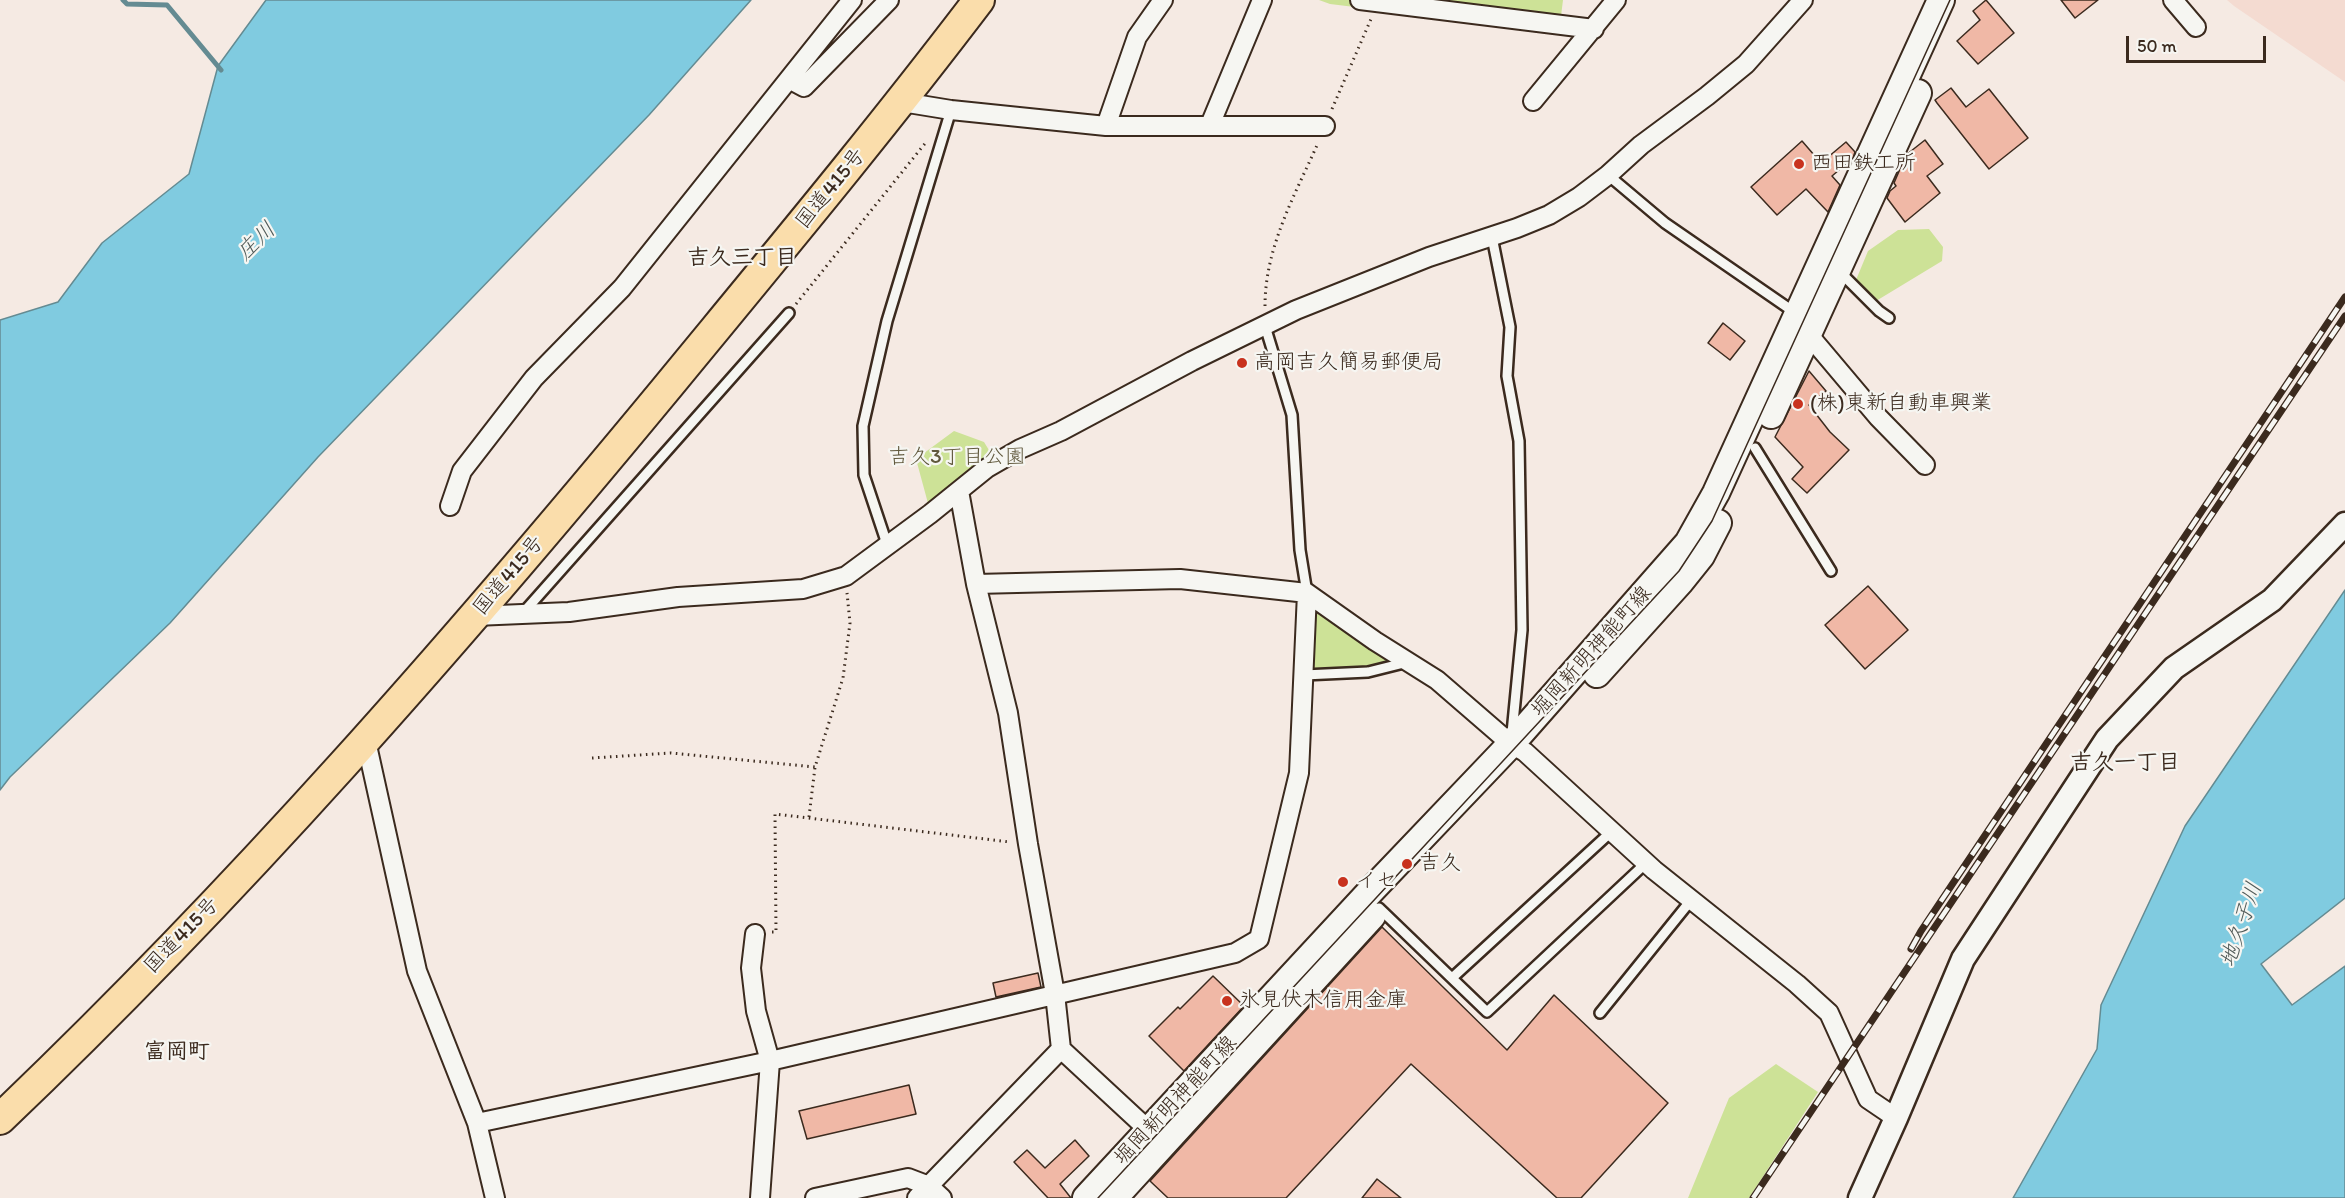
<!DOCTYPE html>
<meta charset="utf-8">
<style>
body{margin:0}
#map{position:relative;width:2345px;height:1198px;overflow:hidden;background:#f5eae3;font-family:Itim,sans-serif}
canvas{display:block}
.scale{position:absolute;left:2126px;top:36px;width:140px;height:27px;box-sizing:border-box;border:3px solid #3b2a1e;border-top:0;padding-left:8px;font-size:18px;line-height:21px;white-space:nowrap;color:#3b2a1e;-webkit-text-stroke:4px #f6f6f2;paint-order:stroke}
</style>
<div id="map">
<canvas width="2345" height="1198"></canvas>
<div class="scale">50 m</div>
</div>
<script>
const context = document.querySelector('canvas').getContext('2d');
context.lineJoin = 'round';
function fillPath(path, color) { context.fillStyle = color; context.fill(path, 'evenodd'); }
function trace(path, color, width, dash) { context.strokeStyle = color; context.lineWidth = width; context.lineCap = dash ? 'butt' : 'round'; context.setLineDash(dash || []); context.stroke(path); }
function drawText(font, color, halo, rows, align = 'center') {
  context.font = font + ' Itim,"Klee One",sans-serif'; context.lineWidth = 4.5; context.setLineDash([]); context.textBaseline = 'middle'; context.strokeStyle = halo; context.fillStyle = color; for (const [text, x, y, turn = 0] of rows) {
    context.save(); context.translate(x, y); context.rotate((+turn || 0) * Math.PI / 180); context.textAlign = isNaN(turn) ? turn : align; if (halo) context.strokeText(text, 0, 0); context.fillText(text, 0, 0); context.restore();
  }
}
const built = new Path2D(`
 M2227 0H2345V82L2234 6Z`);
const green = new Path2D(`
 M1319 0H1563L1559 32 1330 4Z
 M1929 229 1943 247 1942 261 1876 301 1856 280 1868 251 1898 230Z
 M954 431 984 442 995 460 929 507 916 459Z
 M1307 593 1409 662 1368 672 1304 675Z
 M1776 1064 1818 1092 1749 1198H1688L1729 1098Z`);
const water = new Path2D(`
 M266 0H751L649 115 318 457 170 623 10 777 0 790V320L58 302 102 243 189 174 218 66Z
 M2345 590V898L2261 964 2292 1005 2345 966V1198H2013L2097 1049 2101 1005 2185 826Z`);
const stream = new Path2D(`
 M123 0 127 4 167 5 221 70`);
const building = new Path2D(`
 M1986 0 2014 33 1978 64 1957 41 1980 20 1973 11Z
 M2061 0H2098L2075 18Z
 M1951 88 1966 107 1989 89 2028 138 1989 169 1937 103 1935 100Z
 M1925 140 1943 164 1927 176 1940 193 1905 222 1887 198 1890 191 1896 186 1894 183 1906 155Z
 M1802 141 1821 163 1846 142 1855 152 1853 158 1832 176 1840 185 1828 212 1806 189 1777 215 1751 187Z
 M1723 323 1745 341 1730 360 1708 343Z
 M1809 371 1826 391 1809 405 1830 432 1849 450 1807 493 1792 479 1803 467 1775 437Z
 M1868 586 1908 630 1865 669 1825 625Z
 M1382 927 1507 1050 1554 995 1668 1103 1581 1198H1557L1411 1064 1286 1198H1168L1150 1181Z
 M1038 973 1041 987 996 997 993 983Z
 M1213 976 1244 1006 1184 1071 1149 1036 1178 1007 1180 1009Z
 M909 1085 916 1114 807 1139 799 1111Z
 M1075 1140 1089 1156 1060 1184 1071 1198H1048L1014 1162 1027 1150 1045 1168Z
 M1377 1179 1401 1198H1362Z`);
const path = new Path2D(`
 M1332 109 1371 19
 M796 304 927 141
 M1265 306C1265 247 1295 195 1318 143
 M592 758 671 753 815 767
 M809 817 815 767 843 678 850 623 847 593
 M772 932H776L775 814 1010 842`);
const service = new Path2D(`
 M1608 175 1665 223 1797 314
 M1492 237 1510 327 1507 376 1519 441 1522 630 1512 733
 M1839 271 1879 311 1889 318
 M1265 326 1292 415 1300 550 1307 593
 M1755 448 1831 571
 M887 544 864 475 863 426 887 321 951 110
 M523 613 789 313
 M1304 675 1368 672 1408 662
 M1379 908 1487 1012 1646 863
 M1452 978 1611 832
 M1600 1013 1692 899`);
const minor = new Path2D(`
 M1360 0 1594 29
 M2173 0 2196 27
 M789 79 804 87 889 0
 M1533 101 1616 0
 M902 102 951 110 1106 126H1325
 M1210 125 1262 0
 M1106 126 1137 37 1163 0
 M1808 334 1878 417 1925 465
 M959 491 976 584 1008 713 1028 844 1055 994 1061 1049 1156 1137
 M450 506 462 471 534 378 622 288 852 0
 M976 584 1180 579 1307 593 1375 641 1437 680 1511 744 1525 752 1654 870 1797 984 1829 1013 1868 1099 1896 1118
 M475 616 569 612 678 597 803 589 846 576 930 514 987 468 1020 449 1061 431 1192 361 1296 310 1429 257 1517 228 1549 215 1579 197 1608 175 1641 145 1707 96 1746 64 1803 0
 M366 741 417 971 477 1123 495 1198
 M755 934 751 968 756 1011 770 1061 760 1198
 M477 1123 770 1061 1235 953 1259 939 1299 773 1307 593
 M815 1198 908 1178 929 1186 942 1198
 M917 1198 1061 1049`);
const tertiary = new Path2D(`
 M1860 1198 1896 1118 1963 959 2107 739 2174 668 2272 600 2345 524`);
const secondary = new Path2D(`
 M1771 415 1918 93
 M1597 674 1681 581 1701 556 1718 523
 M1086 1198 1367 895 1511 744 1688 543 1716 493 1941 0
 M1114 1198 1372 916`);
const trunk = new Path2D(`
 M0 1119C238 892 455 644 665 390 771 261 878 133 979 0`);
const tram = new Path2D(`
 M1098 1198 1679 571 1712 521 1950 0`);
const rail = new Path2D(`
 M1911 949 1921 931 2345 297
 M1753 1198 2345 316`);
const markers = [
 [1799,164,6,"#c8321e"],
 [1242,363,6,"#c8321e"],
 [1798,404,6,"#c8321e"],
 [1407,864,6,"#c8321e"],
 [1343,882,6,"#c8321e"],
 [1227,1001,6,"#c8321e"]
];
const poiNames = [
 ["西田鉄工所",1811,164],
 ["高岡吉久簡易郵便局",1254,363],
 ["(株)東新自動車興業",1810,404],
 ["吉久",1419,864],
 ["イセ",1355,882],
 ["氷見伏木信用金庫",1239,1001]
];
const streetNames = [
 ["国道415号",831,189,-51],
 ["国道415号",509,576,-50],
 ["堀岡新明神能町線",1592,652,-48],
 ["国道415号",182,936,-46],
 ["堀岡新明神能町線",1176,1101,-47]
];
const parkNames = [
 ["吉久3丁目公園",957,458]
];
const waterNames = [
 ["庄川",257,242,-44],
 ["地久子川",2242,925,-71]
];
const neighbourhoodNames = [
 ["吉久三丁目",742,258],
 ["吉久一丁目",2125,763],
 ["富岡町",177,1052]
];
fillPath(built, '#f4dbd1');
fillPath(green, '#cde297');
fillPath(water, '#80cbe0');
trace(water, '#648b92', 1.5);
trace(stream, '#648b92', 5);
fillPath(building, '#f0b8a6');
trace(building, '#3b2a1e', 1.5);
trace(service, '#3b2a1e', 14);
trace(minor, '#3b2a1e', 22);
trace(tertiary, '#3b2a1e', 27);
trace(secondary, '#3b2a1e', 30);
trace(trunk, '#3b2a1e', 34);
trace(path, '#3b2a1e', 3, [1.5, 4.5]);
trace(service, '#f6f6f2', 9);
trace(minor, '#f6f6f2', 18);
trace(tertiary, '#f6f6f2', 22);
trace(secondary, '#f6f6f2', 26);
trace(trunk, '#faddab', 30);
trace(tram, '#3b2a1e', 1.5);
trace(rail, '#3b2a1e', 7);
trace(rail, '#f6f6f2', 4.5, [14]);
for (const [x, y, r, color] of markers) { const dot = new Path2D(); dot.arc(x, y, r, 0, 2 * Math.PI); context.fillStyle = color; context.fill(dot); trace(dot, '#f6f6f2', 2); }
drawText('21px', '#3b2a1e', '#f6f6f2', poiNames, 'left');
drawText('21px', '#3b2a1e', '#f6f6f2', streetNames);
drawText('21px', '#60583c', '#f6f6f2', parkNames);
drawText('italic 22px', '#505a58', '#f6f6f2', waterNames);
drawText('bold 22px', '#3b2a1e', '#f6f6f2', neighbourhoodNames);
</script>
